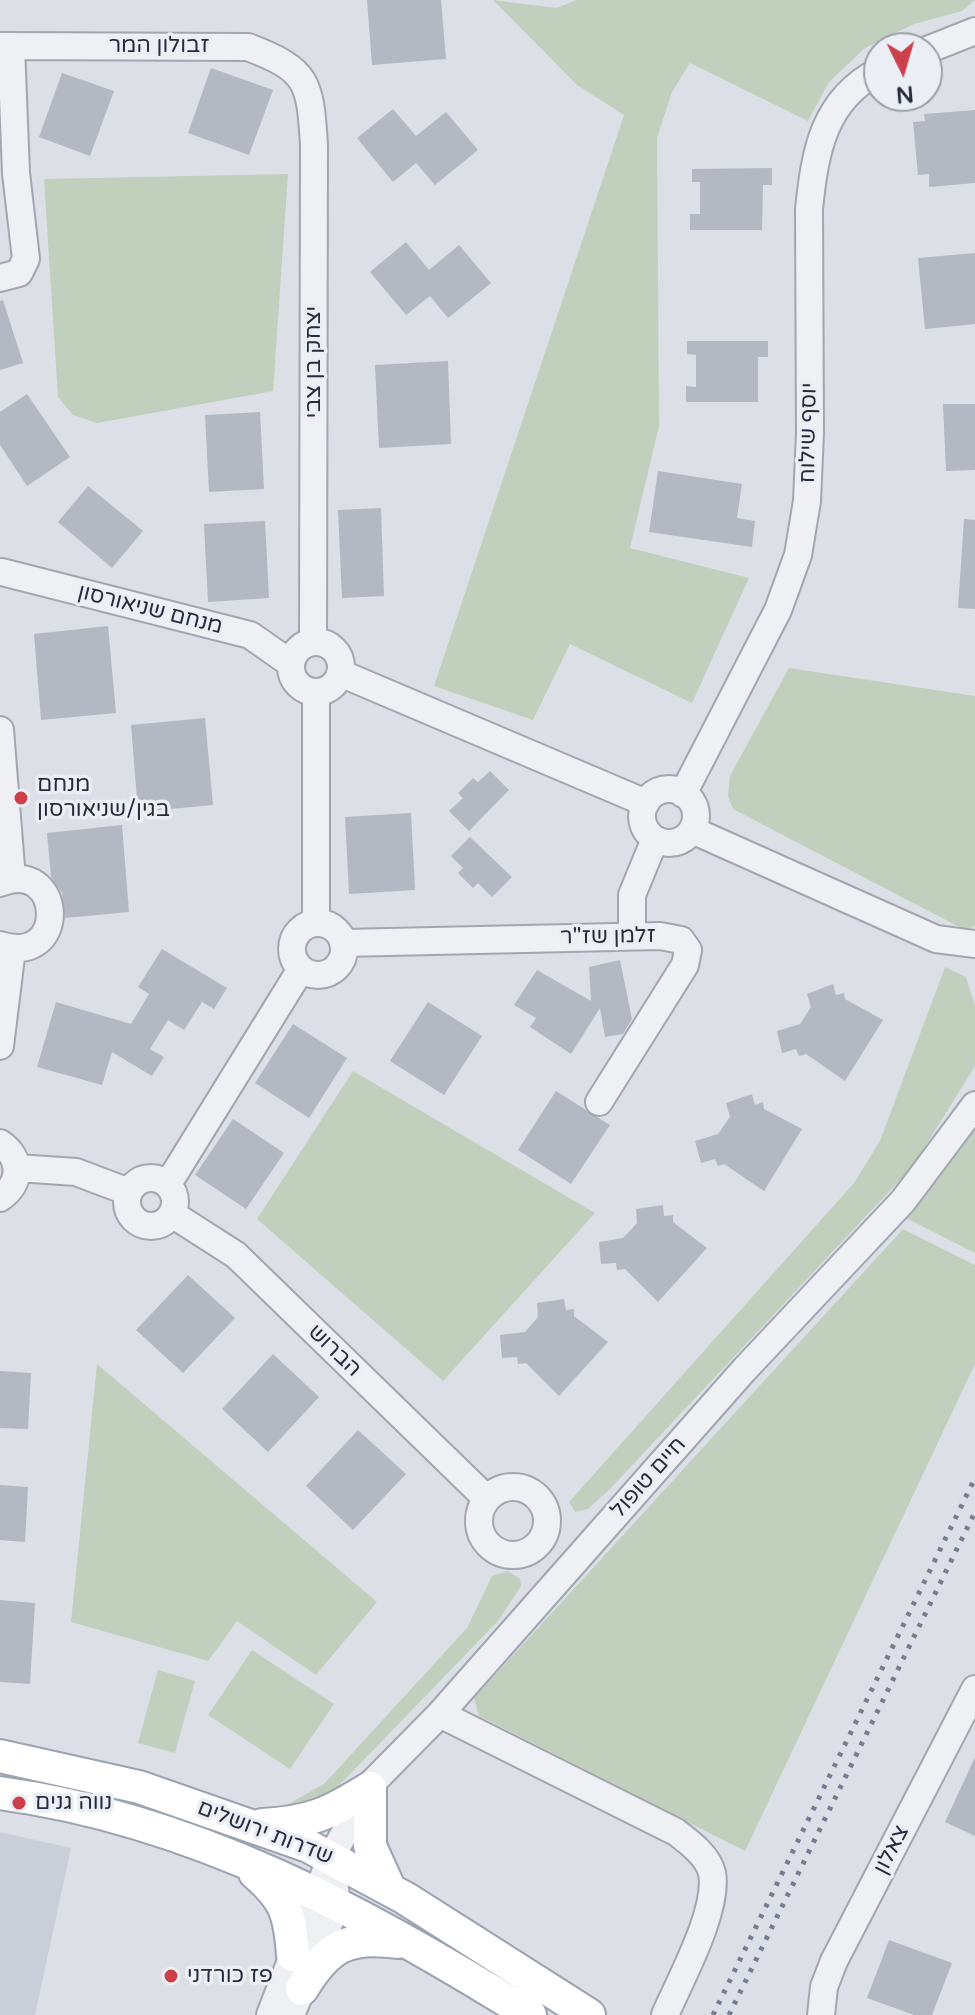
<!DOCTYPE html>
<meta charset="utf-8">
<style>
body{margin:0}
#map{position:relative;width:975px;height:2015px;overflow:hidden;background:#dcdfe6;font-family:"Varela Round",sans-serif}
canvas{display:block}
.north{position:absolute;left:863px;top:32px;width:80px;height:80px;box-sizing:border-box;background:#ebeef4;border:2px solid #9ca0aa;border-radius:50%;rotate:175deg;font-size:22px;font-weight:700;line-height:32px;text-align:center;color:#262c3c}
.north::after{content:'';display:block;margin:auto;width:28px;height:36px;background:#cc404b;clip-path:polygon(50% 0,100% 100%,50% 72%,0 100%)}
</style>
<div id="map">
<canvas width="975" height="2015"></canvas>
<div class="north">N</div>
</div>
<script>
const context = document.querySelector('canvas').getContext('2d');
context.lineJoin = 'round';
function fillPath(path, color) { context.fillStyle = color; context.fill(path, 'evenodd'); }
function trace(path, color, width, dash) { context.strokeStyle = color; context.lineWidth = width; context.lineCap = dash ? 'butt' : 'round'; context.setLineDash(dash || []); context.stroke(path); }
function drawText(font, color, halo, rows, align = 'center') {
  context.font = font + ' "Varela Round",Heebo,sans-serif'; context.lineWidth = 7; context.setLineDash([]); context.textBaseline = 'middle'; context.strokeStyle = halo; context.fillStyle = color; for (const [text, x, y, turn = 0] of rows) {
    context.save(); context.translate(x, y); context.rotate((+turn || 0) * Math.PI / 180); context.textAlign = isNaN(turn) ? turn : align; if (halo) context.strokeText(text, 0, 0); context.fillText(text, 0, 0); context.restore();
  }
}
const built = new Path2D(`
 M0 1832 71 1848 35 2015H0Z`);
const green = new Path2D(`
 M493 0 556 8 577 0H975L962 11 914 24 865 48 829 82 808 121 690 63 672 92 657 138 659 426 630 548 749 578 692 703 570 644 533 720 434 686 624 115 577 85Z
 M288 174 273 391 97 423 73 415 58 397 44 179Z
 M789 668 975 696V925L967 931 733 809 728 796 730 776Z
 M945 967 966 977 975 1006V1066L913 1166 609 1490 588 1509 575 1512 569 1502 854 1183 880 1141Z
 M353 1071 595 1213 443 1381 257 1219Z
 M975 1126V1253L906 1218Z
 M903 1229 975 1265V1364L745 1851 479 1716 474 1698Z
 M97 1364 377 1602 316 1675 237 1621 208 1661 71 1622Z
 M508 1571 520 1579 521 1586 498 1621 326 1799 283 1807 324 1784 467 1628 492 1576Z
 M252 1650 334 1704 290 1769 208 1715Z
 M158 1670 195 1681 175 1753 138 1743Z`);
const building = new Path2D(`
 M367 0H441L446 59 372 65Z
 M211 68 273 90 249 155 188 133Z
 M62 73 114 91 90 156 39 137Z
 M393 109 416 136 446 112 478 150 435 185 416 163 393 182 357 138Z
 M975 110V183L929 187V174L918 175 913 122 925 121 924 114Z
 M772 168V185H763L762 230H690V214H700V182H692V169Z
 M406 242 429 270 459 245 491 283 448 318 430 296 406 315 370 272Z
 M975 253V324L925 329 918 258Z
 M3 300 23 363 0 370V301Z
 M687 341H768V357H758V402H686V386L696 387V355L687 354Z
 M448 361 451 444 379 448 375 365Z
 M27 394 70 457 27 486 0 445V412Z
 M943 404H975V470L946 471Z
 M260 412 264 489 209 492 205 415Z
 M658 471 742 484 737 518 755 521 752 547 649 532Z
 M88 486 143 531 112 568 58 522Z
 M381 508 384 596 342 598 338 510Z
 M964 519 975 520V609L958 608Z
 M265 521 269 598 208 602 204 524Z
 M108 626 116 713 41 720 34 634Z
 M205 718 213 805 138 812 131 725Z
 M490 771 509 790 469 831 449 811 463 798 458 793 473 778 478 782Z
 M411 813 415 890 349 894 345 817Z
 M122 825 129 912 65 918 62 893 51 877 47 833Z
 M470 837 512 877 492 897 478 883 473 888 458 873 463 868 451 856Z
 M162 949 227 988 214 1009 202 1002 184 1030 168 1020 150 1049 164 1057 152 1076 112 1052 102 1085 37 1067 56 1002 131 1024 149 994 138 987Z
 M620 960 632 1019 623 1034 605 1037 600 1008 571 1054 530 1027 536 1018 514 1005 537 970 591 1001 589 967Z
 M833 984 836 995 844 993 845 999 883 1020 845 1081 806 1054 799 1056 796 1049 782 1053 777 1031 800 1024 811 1007 807 994Z
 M428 1002 482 1036 444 1095 390 1061Z
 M293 1024 347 1058 309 1118 255 1083Z
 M556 1091 610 1125 571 1184 518 1150Z
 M752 1094 755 1105 763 1102 764 1109 802 1129 764 1191 724 1164 718 1166 715 1159 701 1163 695 1141 718 1134 730 1117 726 1103Z
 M233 1119 284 1153 246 1209 195 1175Z
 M663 1205 664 1216 673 1215V1222L707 1248 658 1302 625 1269 617 1270 616 1263 601 1264 599 1242 623 1238 637 1223 636 1209Z
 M188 1275 235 1318 183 1373 136 1330Z
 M564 1299 566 1310 574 1309V1316L608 1342 559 1396 526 1363 518 1364 517 1357 502 1358 500 1335 525 1332 538 1317 537 1303Z
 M273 1354 319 1397 268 1452 222 1409Z
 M0 1371 31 1373 28 1429 0 1428Z
 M358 1430 406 1474 353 1530 306 1486Z
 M0 1485 28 1487 25 1542 0 1540Z
 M0 1600 35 1603 30 1684 0 1682Z
 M975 1757V1836L945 1822Z
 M889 1940 952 1963 932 2015H914L867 1998Z`);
const minor = new Path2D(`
 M0 46 248 47C308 70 310 81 314 145L313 641
 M927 50 975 31
 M0 278 19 273 26 259 16 173 11 46
 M2 572 250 635 290 663
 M291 667a25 25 0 1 1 50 0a25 25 0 1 1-50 0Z
 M340 673 646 803
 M316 692V923
 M0 730 12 879
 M642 816a27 27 0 1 1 54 0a27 27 0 1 1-54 0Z
 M683 794 778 610 798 555 807 501 810 433 809 209C815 152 823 100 879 71
 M692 830 936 939 975 944
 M0 883C63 857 70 967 0 945
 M292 949a26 26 0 1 1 52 0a26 26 0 1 1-52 0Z
 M632 936V895L655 839
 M343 943 660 936 681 940 688 950 685 965 599 1102
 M0 1046 12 949
 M0 1143C22 1158 22 1183 0 1198
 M17 1168 76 1172 129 1192
 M127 1202a24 24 0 1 1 48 0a24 24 0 1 1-48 0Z
 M168 1184 301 969
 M172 1214 236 1255 487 1499
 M479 1521a34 34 0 1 1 68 0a34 34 0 1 1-68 0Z
 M440 1714 676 1832C689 1842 708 1856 712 1873 719 1910 680 1980 665 2015
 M270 2015 331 1857 374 1781 440 1714 744 1370 903 1201 975 1105
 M291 2015 337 1904 335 1888
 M821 2015 824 1987 834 1961 975 1689`);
const major = new Path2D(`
 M0 1756 139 1787 308 1846 405 1898 589 2015
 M370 1788V1846L390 1890
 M0 1793C194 1819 367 1913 530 2015
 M262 1825C310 1823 330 1813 370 1788
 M255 1873C286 1900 290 1914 293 1955
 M302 1989C328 1946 348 1935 398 1942`);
const rail = new Path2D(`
 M713 2015 975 1478
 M729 2015 975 1512`);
const markers = [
 [21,798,8,"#cc404b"],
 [19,1803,8,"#cc404b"],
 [171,1976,8,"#cc404b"]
];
const streetNames = [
 ["זבולון המר",159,46],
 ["יצחק בן צבי",314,362,-90],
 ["יוסף שילוח",809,433,-89],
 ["מנחם שניאורסון",150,610,14],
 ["זלמן שז\"ר",608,937,-1],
 ["הברוש",334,1351,44],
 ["חיים טופול",649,1478,-48],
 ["שדרות ירושלים",265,1833,21],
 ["צאלון",892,1850,-63]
];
const poiNames = [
 ["מנחם",37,785],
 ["בגין/שניאורסון",37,810],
 ["נווה גנים",35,1803],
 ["פז כורדני",187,1976]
];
fillPath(built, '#caced8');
fillPath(green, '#c0d0bd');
fillPath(building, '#b3b8c3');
trace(minor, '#a2a6b0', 30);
trace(major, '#9ba3b1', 36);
trace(minor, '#eef0f4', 26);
trace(major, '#fff', 32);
trace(rail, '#757d8f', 5, [4, 8]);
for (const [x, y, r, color] of markers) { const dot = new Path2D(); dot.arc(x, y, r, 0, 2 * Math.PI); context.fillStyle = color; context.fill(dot); trace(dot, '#ebeef4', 3); }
drawText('22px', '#262c3c', '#ebeef4', streetNames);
drawText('22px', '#262c3c', '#ebeef4', poiNames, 'left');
</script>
